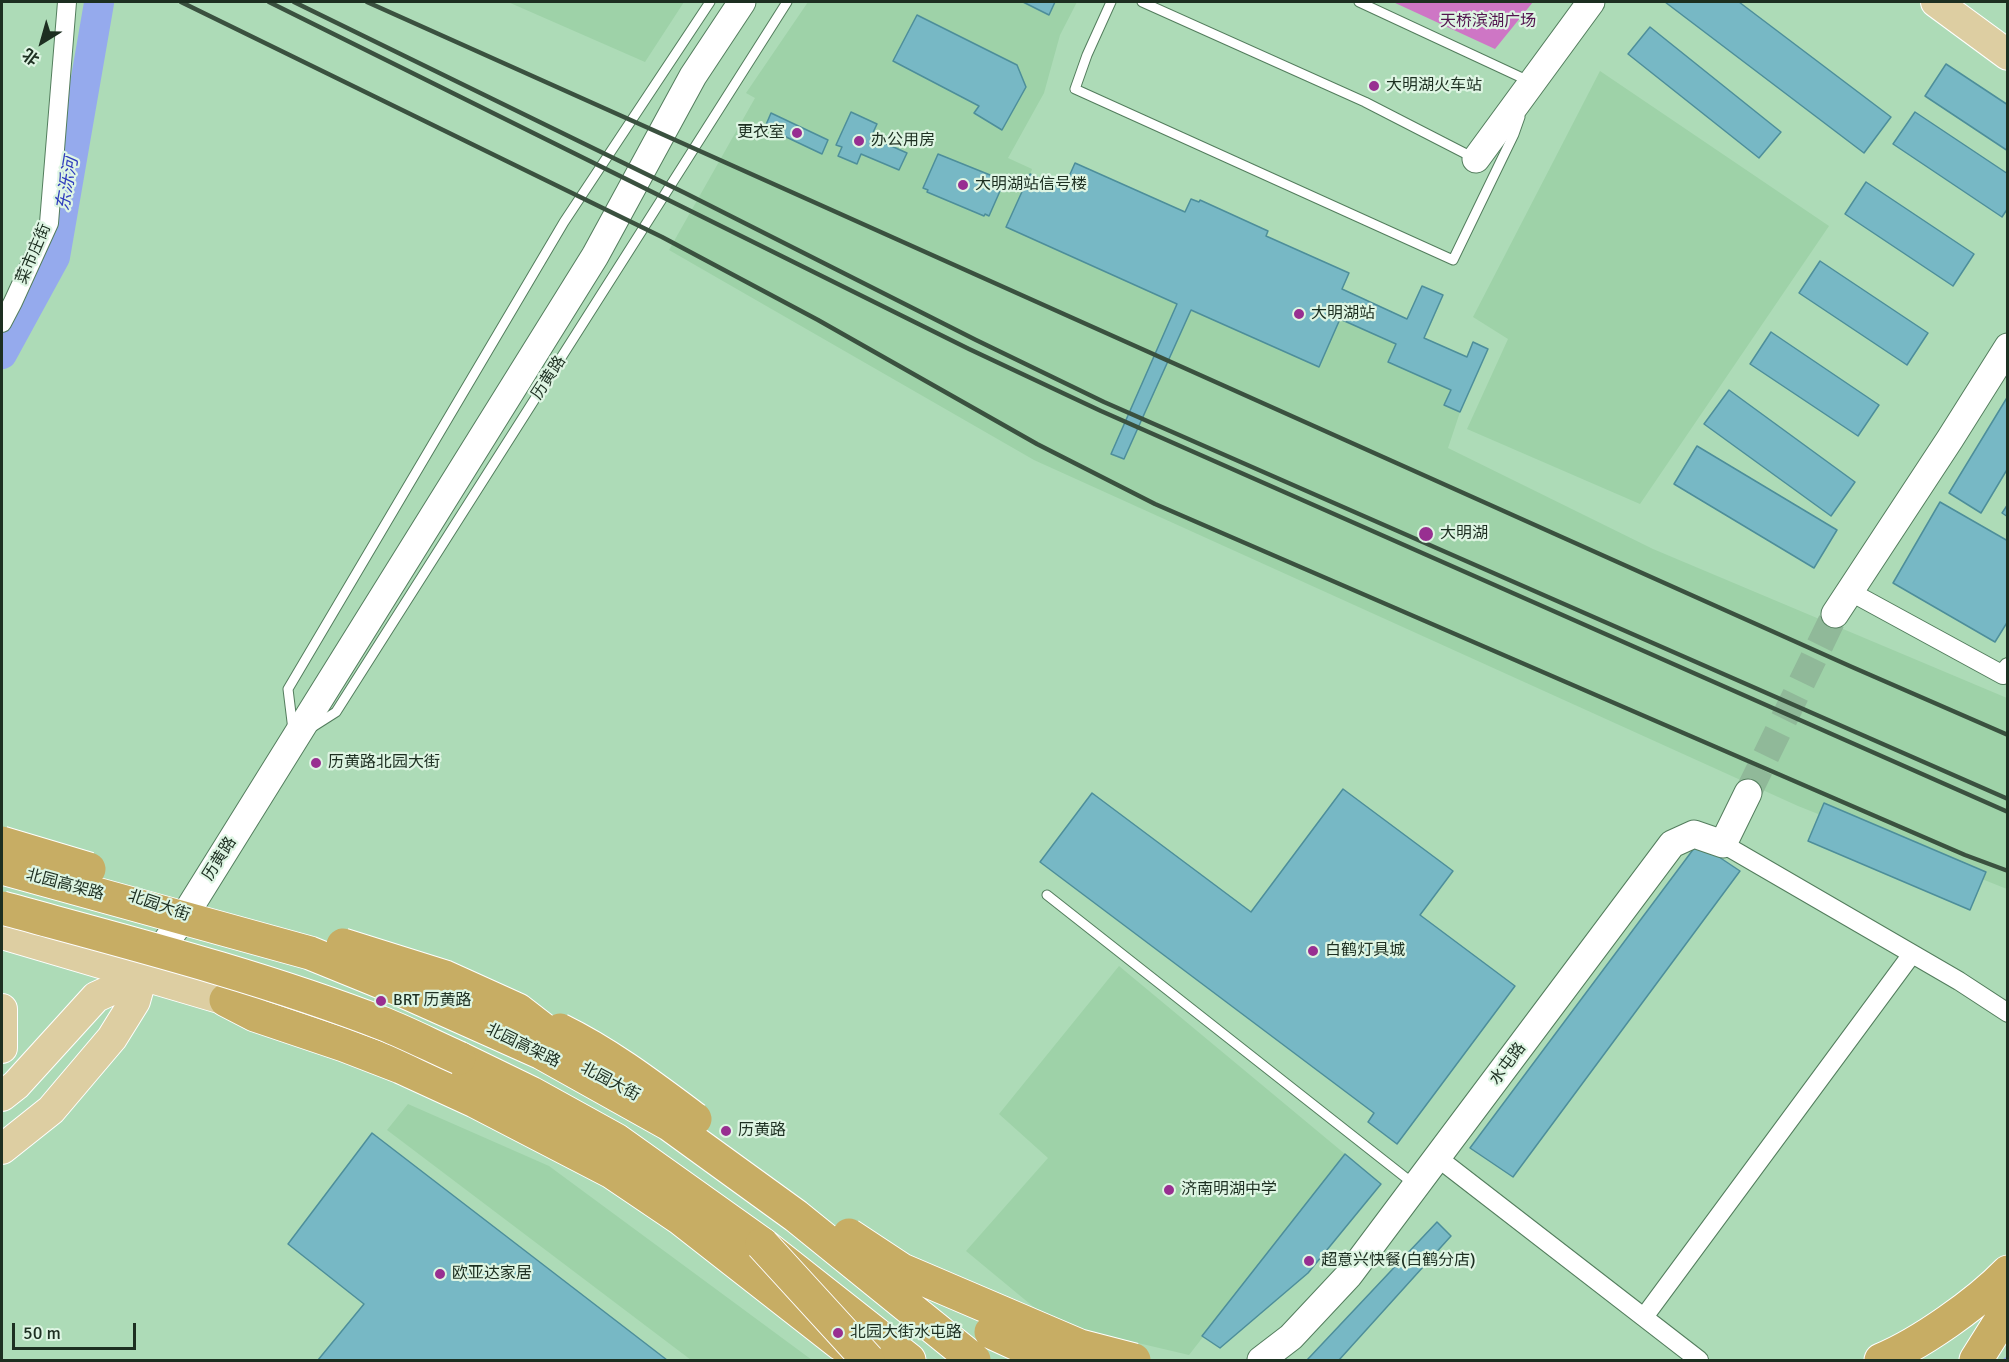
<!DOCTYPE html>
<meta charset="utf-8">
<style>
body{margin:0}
#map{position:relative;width:2009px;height:1362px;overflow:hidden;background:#addbb7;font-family:Signika,"Noto Sans SC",sans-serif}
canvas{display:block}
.frame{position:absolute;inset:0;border:3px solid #1d2f21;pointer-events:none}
.north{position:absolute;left:12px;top:12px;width:60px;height:60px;-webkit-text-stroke:4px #def5e3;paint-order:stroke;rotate:217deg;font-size:16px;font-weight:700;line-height:24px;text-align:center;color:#1d2f21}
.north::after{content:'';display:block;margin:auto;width:21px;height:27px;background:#1d2f21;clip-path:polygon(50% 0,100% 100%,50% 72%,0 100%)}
.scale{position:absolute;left:12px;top:1323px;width:124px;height:27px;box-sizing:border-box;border:3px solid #1d2f21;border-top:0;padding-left:8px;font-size:18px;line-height:21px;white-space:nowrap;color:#1d2f21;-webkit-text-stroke:4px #def5e3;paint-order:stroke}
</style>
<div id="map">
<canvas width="2009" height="1362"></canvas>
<div class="frame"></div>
<div class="north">北</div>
<div class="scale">50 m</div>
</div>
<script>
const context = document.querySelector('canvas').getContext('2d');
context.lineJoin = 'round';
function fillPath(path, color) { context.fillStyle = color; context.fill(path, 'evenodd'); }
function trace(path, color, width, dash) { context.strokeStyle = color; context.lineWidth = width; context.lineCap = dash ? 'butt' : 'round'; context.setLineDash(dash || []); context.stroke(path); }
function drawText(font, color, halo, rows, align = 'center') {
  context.font = font + ' Signika,"Noto Sans SC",sans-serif'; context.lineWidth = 4.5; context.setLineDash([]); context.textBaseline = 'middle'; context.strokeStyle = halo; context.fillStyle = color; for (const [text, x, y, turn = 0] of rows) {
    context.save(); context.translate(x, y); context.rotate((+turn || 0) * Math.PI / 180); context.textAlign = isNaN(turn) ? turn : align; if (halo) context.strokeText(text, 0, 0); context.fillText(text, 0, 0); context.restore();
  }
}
const built = new Path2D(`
 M508 2H684L645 62Z
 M808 2H1077L1060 35 1044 93 1008 158 1032 169 1030 175 1063 190 1075 163 1185 212 1191 199 1199 202 1200 200 1268 231 1266 236 1349 273 1342 290 1407 319 1422 286 1443 295 1424 338 1466 357 1473 342 1488 349 1460 412 1448 448 1653 549 2007 698V889L1798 806 1034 460 669 250 755 98 746 93Z
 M1600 71 1829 226 1640 504 1467 429 1508 339 1473 317Z
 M1119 966 1345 1154 1189 1355 1053 1323 966 1251 1048 1158 999 1114Z
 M408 1104 549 1166 812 1360H691L387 1130Z`);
const green = new Path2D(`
 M1393 2H1533L1495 49Z`);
const stream = new Path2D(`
 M2006 1360 2008 1359`);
const river = new Path2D(`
 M2 354 55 257 99 3`);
const building = new Path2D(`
 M1023 2H1055L1049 15Z
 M1665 2H1739L1891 117 1864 153Z
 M917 15 1017 65 1026 87 1002 130 974 113 979 106 893 61Z
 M1650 27 1781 132 1759 158 1628 54Z
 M1946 64 2008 105V151L1925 96Z
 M851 112 877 124 871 137 907 153 899 170 861 154 857 164 838 156 842 147 836 145Z
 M1915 112 2008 174V208L2002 217 1893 144Z
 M771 113 828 140 822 154 765 127Z
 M938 154 1000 179 1004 182 989 216 985 214 984 216 927 192 928 190 923 188Z
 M1075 163 1185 212 1191 199 1199 202 1200 200 1268 231 1266 236 1349 273 1342 289 1407 319 1422 286 1443 295 1424 338 1467 357 1473 342 1488 349 1460 412 1444 405 1451 390 1388 362 1396 344 1340 319 1319 367 1191 310 1124 459 1111 454 1177 304 1006 227 1030 174 1063 190Z
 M1866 182 1974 254 1953 286 1845 214Z
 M1820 261 1928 333 1907 365 1799 293Z
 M1771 332 1879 405 1858 436 1750 364Z
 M1729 390 1855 482 1831 516 1704 424Z
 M2008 396V468L1981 513 1949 493Z
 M1697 446 1837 530 1814 568 1674 484Z
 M1940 502 2008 541V621L1995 642 1893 583Z
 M2008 504V517L2002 513Z
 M1343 789 1453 871 1420 915 1515 986 1397 1144 1368 1122 1374 1113 1040 862 1092 793 1251 912Z
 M1824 803 1986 872 1970 910 1808 841Z
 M1698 843 1740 871 1513 1177 1470 1148Z
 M372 1133 667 1360H318L364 1304 288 1244Z
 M1345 1154 1381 1184 1308 1273 1220 1348 1202 1336Z
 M1437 1222 1451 1236 1339 1360H1307Z`);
const secondaryTunnel = new Path2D(`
 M1748 793 1835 614`);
const lane = new Path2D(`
 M1111 2 1087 55 1075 89 1453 260 1514 134 1520 117
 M1142 2 1365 102 1474 158
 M1359 2 1531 82
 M314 726 336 712 787 2
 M293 730 288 689 564 222 710 2
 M1047 895 1415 1185`);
const street = new Path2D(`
 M2 323 13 302 49 223 67 2
 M1849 591 2003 675 2008 667
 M1723 844 1959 981 2008 1013
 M1438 1158 1699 1360
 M1644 1317 1912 954`);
const secondary = new Path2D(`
 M1476 159 1591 2
 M1835 614 1950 439 2008 347
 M149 966 185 915 595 256 693 76 742 2
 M1261 1360 1291 1337 1349 1275 1672 844 1694 834 1723 844 1748 793`);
const primary = new Path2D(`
 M1936 2 2008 55
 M2 934 226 1000 251 1002
 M2 1009V1048
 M2 1096 16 1085 96 997 142 976
 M2 1149 51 1110 112 1038 135 1001 142 976`);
const highway = new Path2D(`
 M226 1000 255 1015 344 1045 401 1067 475 1101 612 1172 680 1218 841 1344
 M459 1058 531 1093 616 1140 762 1244 909 1360
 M1881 1360C1920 1344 1978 1303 2008 1272
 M1976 1360 2008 1309`);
const rail = new Path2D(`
 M181 2 662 237 818 320 1037 444 1155 504 1965 855 2008 871
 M269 2 969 349 1101 411 2008 812
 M294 2 685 193 976 340 1104 402 2008 799
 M367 2 1852 667 2008 735`);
const highwayBridge = new Path2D(`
 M2 843 89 869
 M2 868 310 953 401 990 542 1053 669 1124 796 1216 974 1360
 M2 908C130 943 260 976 384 1024 409 1034 434 1047 459 1058
 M343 945 445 977 518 1010 576 1055
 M560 1030C609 1054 652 1087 695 1119
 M849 1235 902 1270 1080 1346 1134 1360
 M762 1244 868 1360
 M991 1332 1052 1360`);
const markers = [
 [1374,86,6,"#982f91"],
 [797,133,6,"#982f91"],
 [859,141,6,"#982f91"],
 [963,185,6,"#982f91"],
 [1299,314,6,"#982f91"],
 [1426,534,8,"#982f91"],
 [316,763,6,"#982f91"],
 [1313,951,6,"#982f91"],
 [381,1001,6,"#982f91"],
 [726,1131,6,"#982f91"],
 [1169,1190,6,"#982f91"],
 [1309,1261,6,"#982f91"],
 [440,1274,6,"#982f91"],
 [838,1333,6,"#982f91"]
];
const parkNames = [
 ["天桥滨湖广场",1488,22]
];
const poiNames = [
 ["大明湖火车站",1386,86],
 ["更衣室",785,133,"right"],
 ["办公用房",871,141],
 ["大明湖站信号楼",975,185],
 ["大明湖站",1311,314],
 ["大明湖",1440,534],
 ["历黄路北园大街",328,763],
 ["白鹤灯具城",1325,951],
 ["BRT 历黄路",393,1001],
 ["历黄路",738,1131],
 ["济南明湖中学",1181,1190],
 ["超意兴快餐(白鹤分店)",1321,1261],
 ["欧亚达家居",452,1274],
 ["北园大街水屯路",850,1333]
];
const streetNames = [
 ["菜市庄街",34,254,-67],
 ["历黄路",549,378,-57],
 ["历黄路",220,859,-58],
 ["北园高架路",65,885,15],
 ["北园大街",159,906,19],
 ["北园高架路",523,1046,26],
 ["水屯路",1508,1064,-53],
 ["北园大街",610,1082,28]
];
const waterNames = [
 ["东泺河",68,184,-80]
];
fillPath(built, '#9ed2a8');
fillPath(green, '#ce76c5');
trace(stream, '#95aaed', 5);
trace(river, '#95aaed', 30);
fillPath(building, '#77b8c5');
trace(building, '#4d8e9a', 1.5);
trace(secondaryTunnel, '#90b999', 27, [27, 14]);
trace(lane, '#537d5d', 11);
trace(street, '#537d5d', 20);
trace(secondary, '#537d5d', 29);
trace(primary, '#fff', 32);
trace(highway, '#fff', 35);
trace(lane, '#fff', 9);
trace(street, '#fff', 18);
trace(secondary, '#fff', 27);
trace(primary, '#ddcea2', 30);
trace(highway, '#c7ad64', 33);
trace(rail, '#3a513f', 4.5);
trace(highwayBridge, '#fff', 35, []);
trace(highwayBridge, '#c7ad64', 33);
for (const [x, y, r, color] of markers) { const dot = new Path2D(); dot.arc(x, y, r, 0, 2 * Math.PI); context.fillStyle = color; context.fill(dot); trace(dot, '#def5e3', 2); }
drawText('16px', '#53154f', '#def5e3', parkNames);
drawText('16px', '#1d2f21', '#def5e3', poiNames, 'left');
drawText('16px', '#1d2f21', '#def5e3', streetNames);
drawText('italic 18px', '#303ebd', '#def5e3', waterNames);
</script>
